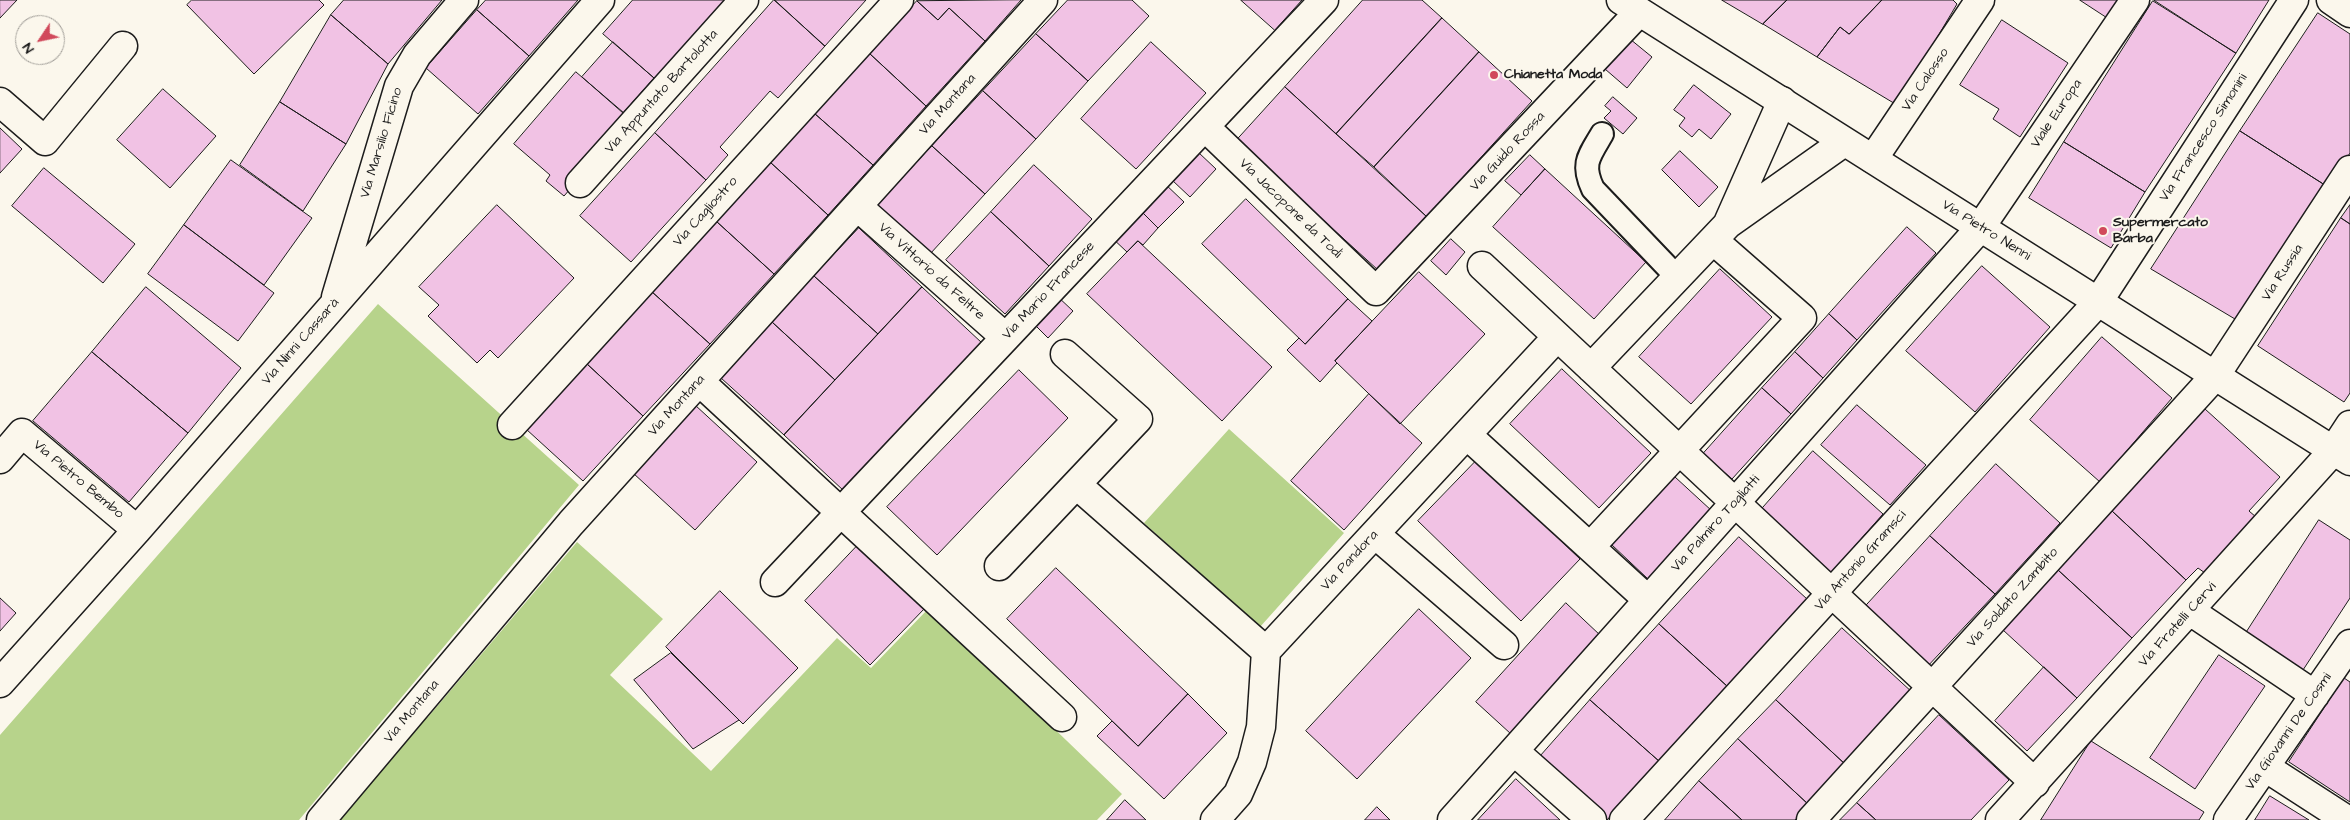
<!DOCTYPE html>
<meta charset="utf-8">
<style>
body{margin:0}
#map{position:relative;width:2350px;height:820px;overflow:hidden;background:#fbf7ec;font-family:"Architects Daughter",sans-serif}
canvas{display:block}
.north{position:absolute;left:15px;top:15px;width:50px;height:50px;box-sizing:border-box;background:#fbf7ec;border:1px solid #a29f99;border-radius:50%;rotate:236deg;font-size:14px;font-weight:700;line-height:20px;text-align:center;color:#1c1c1c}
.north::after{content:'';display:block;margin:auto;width:18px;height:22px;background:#d1495b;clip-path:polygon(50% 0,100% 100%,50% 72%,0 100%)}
</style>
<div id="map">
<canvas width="2350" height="820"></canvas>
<div class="north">N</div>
</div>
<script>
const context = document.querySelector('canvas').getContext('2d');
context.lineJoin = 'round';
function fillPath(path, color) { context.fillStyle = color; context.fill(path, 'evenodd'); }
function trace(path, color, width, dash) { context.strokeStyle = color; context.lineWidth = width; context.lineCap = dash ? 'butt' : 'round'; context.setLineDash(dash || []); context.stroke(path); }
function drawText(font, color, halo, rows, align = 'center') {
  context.font = font + ' "Architects Daughter",sans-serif'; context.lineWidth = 4; context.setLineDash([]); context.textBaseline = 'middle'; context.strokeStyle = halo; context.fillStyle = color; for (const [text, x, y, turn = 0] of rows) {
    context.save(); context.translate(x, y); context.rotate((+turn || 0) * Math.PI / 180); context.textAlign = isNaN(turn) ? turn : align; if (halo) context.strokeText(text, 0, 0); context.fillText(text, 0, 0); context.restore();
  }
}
const green = new Path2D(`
 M378 304 579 485 299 820H0V735Z
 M1229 429 1344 533 1260 627 1144 523Z
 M577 542 663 619 610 675 711 771 837 638 871 668 929 608 1122 794 1097 820H321L417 721 428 717Z`);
const building = new Path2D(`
 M0 0H17L0 18Z
 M192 0H319L324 5 254 74 187 5Z
 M344 0H442L388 64 331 15Z
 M486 0H578L529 56 477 10Z
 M633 0H735L661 84 603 34Z
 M774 0 825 46 778 98 770 91 720 147 728 155 706 180 655 133Z
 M775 0H866L825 46Z
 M1021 0 985 41 949 8 938 20 917 1Z
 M1068 0H1132L1149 16 1088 81 1036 34Z
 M1241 0H1302L1275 30Z
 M1363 0H1422L1442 18 1336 134 1285 87Z
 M1722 0H1787L1763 24Z
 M1787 0H1882L1849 34 1840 27 1817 57 1763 24Z
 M1882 0H1953L1957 4 1897 105 1817 57 1840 27 1849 34Z
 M2080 0H2124L2111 20Z
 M2154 0H2269L2236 53Z
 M917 1 938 20 949 8 985 41 926 106 869 53Z
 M2153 1 2236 53 2145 192 2064 142Z
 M477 10 529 56 478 114 426 68Z
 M2318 13 2350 34V153L2328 187 2240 131Z
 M331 15 388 64 346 144 280 102Z
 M1442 18 1479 52 1374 167 1336 134Z
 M2002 20 2068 63 2020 137 1993 119 1999 109 1960 85Z
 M1036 34 1088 81 1036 139 983 91Z
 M1630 39 1652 57 1627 88 1605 69Z
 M613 42 654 78 623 113 582 77Z
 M1151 42 1206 93 1136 169 1081 119Z
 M1479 52 1532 101 1427 217 1374 167Z
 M869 53 926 106 873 165 814 113Z
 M576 72 631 119 564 196 546 181 550 175 514 144Z
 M1694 85 1731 114 1711 139 1699 129 1692 137 1679 126 1685 118 1674 110Z
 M1285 87 1427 217 1378 270 1236 141Z
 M163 89 216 136 170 188 117 140Z
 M983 91 1036 139 985 194 932 146Z
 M1613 97 1637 118 1623 134 1604 118 1611 111 1605 106Z
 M280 102 346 144 303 211 240 165Z
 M814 113 873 165 828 215 770 162Z
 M0 128 22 149 0 173Z
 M2240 131 2328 187 2240 322 2151 269Z
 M655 133 706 180 631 262 580 216Z
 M2064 142 2145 192 2111 248 2029 198Z
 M932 146 985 194 930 254 877 206Z
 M1680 151 1718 187 1699 207 1662 170Z
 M1198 152 1216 169 1190 197 1172 180Z
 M1530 155 1545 169 1521 195 1505 181Z
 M231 160 312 218 264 285 184 225Z
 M770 162 828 215 774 274 716 221Z
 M1034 165 1092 219 1049 266 991 212Z
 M44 168 135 244 103 283 12 206Z
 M1545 169 1646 262 1594 319 1493 227Z
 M1162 181 1184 202 1158 228 1137 207Z
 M1246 199 1348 299 1305 344 1202 244Z
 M497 205 574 278 498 358 490 350 477 363 428 316 439 305 419 287Z
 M2350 205V224L2341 218Z
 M1137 207 1158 228 1143 245 1138 241 1127 252 1110 236Z
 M991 212 1049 266 1005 314 946 260Z
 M2341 218 2350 224V393L2344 402 2258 346Z
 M716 221 774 274 710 344 651 291Z
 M184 225 274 293 238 341 148 274Z
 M1907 227 1936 253 1857 340 1829 314Z
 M859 228 922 287 878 334 814 276Z
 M1451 239 1465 252 1446 275 1431 261Z
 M1138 241 1272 367 1222 421 1087 294Z
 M1982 266 2050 327 1975 412 1906 351Z
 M1720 269 1772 317 1691 404 1639 357Z
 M1419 272 1485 334 1400 424 1335 361Z
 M814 276 878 334 835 380 772 322Z
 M146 287 241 368 188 433 92 352Z
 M922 287 982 343 844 491 784 435Z
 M651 291 710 344 643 416 586 363Z
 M1056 295 1073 311 1048 338 1031 321Z
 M1348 299 1372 321 1335 361 1337 363 1320 382 1287 350 1299 338 1305 344Z
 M1829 314 1857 340 1823 378 1795 352Z
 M772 322 835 380 784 435 721 378Z
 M2102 337 2172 398 2100 482 2030 420Z
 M92 352 188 433 129 502 33 421Z
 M1795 352 1823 378 1791 414 1762 388Z
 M586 363 643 416 583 481 526 429Z
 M1562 369 1651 453 1599 508 1510 424Z
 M1019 370 1068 418 937 555 887 507Z
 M1762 388 1791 414 1732 479 1703 454Z
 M1369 394 1422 443 1344 530 1291 481Z
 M695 405 757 462 695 530 633 473Z
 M1857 405 1926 465 1890 505 1821 445Z
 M2205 409 2280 477 2249 511 2256 517 2205 573 2198 568 2186 580 2112 511Z
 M1813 451 1883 514 1831 573 1760 511Z
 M1477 460 1580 559 1521 621 1418 521Z
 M1996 464 2060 523 1995 594 1930 536Z
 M1675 477 1712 511 1648 579 1612 545Z
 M2112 511 2186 580 2132 638 2058 570Z
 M2319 520 2350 540V598L2303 670 2246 633Z
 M1930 536 1995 594 1926 668 1863 609Z
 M1739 537 1807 599 1728 687 1659 624Z
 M859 544 925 608 870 665 805 601Z
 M1056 568 1188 694 1138 746 1007 619Z
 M2058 570 2132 638 2077 698 2003 630Z
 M720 591 798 668 743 724 666 647Z
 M0 598 16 613 0 631Z
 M1566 603 1601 636 1511 734 1476 702Z
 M1419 609 1471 658 1357 779 1306 731Z
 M1659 624 1728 687 1660 762 1590 700Z
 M1842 628 1913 693 1846 765 1776 700Z
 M671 653 739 720 693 749 634 680Z
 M2219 655 2265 686 2195 789 2150 758Z
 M2044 667 2077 698 2027 751 1995 721Z
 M2344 678 2350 682V802L2289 762Z
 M1188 694 1227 733 1164 799 1097 736 1112 721 1138 746Z
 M1590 700 1660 762 1607 820H1604L1537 760Z
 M1776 700 1846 765 1809 805 1738 739Z
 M1939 715 2009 780 1971 820H1876L1857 803Z
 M1738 739 1809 805 1795 820H1742L1699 781Z
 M2091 741 2204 812 2199 820H2041Z
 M1516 779 1560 820H1478Z
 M1699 781 1742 820H1665Z
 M2270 796 2309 820H2255Z
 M1125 800 1146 820H1107Z
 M1857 803 1876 820H1840Z
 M1377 807 1390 820H1365Z`);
const service = new Path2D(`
 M1602 134C1589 156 1581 164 1593 189L1677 277`);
const minor = new Path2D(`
 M2331 0 2350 13
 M0 102 45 141 123 46
 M1205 127 1376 291 1639 12
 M1873 159 1980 0
 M580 183 744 0
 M857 206 1005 337
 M1728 223 1782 101
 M1482 266 2035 783
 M336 297 399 86 417 55 464 0
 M1591 368 1728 224 1844 142
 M699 381 1062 717
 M512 425 899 0
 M1467 435 1648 600
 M0 459 22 433 137 530
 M1077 485 1266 651
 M1375 534 1504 645
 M1590 547 1802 318 1713 240
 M999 566 1138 419 1065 354
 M775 582 1324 0
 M2190 611 2315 695
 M0 683 137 530 600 0
 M1514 751 1592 820
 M2265 767 2347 820
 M321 820 571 523 1043 0
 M1215 820 1238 794 1252 762 1261 727 1266 651 1557 337
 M1452 820 1980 228 2135 0
 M1624 820 2098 302 2294 0
 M1811 820 2215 376 2350 170
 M2000 820 2333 451 2350 425
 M2228 820 2350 644`);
const secondary = new Path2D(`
 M1621 0 2350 461`);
const markers = [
 [1494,75,5,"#d1495b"],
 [2103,231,5,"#d1495b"]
];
const poiNames = [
 ["Chianetta Moda",1504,75],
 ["Supermercato",2113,223],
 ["Barba",2113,239]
];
const streetNames = [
 ["Via Calosso",1926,80,-56],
 ["Via Appuntato Bartolotta",662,92,-48],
 ["Via Montana",948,105,-48],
 ["Viale Europa",2057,114,-56],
 ["Via Francesco Simonini",2204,138,-57],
 ["Via Marsilio Ficino",382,143,-73],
 ["Via Guido Rossa",1508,152,-47],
 ["Via Jacopone da Todi",1290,209,44],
 ["Via Cagliostro",706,212,-48],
 ["Via Pietro Nenni",1986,231,32],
 ["Via Vittorio da Feltre",931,272,42],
 ["Via Russia",2283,273,-57],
 ["Via Mario Francese",1049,291,-47],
 ["Via Ninni Cassarà",301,342,-49],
 ["Via Montana",677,406,-48],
 ["Via Pietro Bembo",78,480,40],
 ["Via Palmiro Togliatti",1716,524,-48],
 ["Via Pandora",1350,561,-47],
 ["Via Antonio Gramsci",1861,561,-48],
 ["Via Soldato Zambito",2013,598,-48],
 ["Via Fratelli Cervi",2178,625,-48],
 ["Via Montana",412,712,-50],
 ["Via Giovanni De Cosmi",2289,732,-55]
];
fillPath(green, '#b7d38b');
fillPath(building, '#f1c2e4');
trace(building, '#1c1c1c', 1);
trace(service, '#1c1c1c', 26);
trace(minor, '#1c1c1c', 31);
trace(secondary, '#1c1c1c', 31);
trace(service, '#fbf7ec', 22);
trace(minor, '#fbf7ec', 28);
trace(secondary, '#fbf7ec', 28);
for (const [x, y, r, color] of markers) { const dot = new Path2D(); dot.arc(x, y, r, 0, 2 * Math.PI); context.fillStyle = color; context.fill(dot); trace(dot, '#fbf7ec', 2); }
drawText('bold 14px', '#1c1c1c', '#fbf7ec', poiNames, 'left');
drawText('14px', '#1c1c1c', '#fbf7ec', streetNames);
</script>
